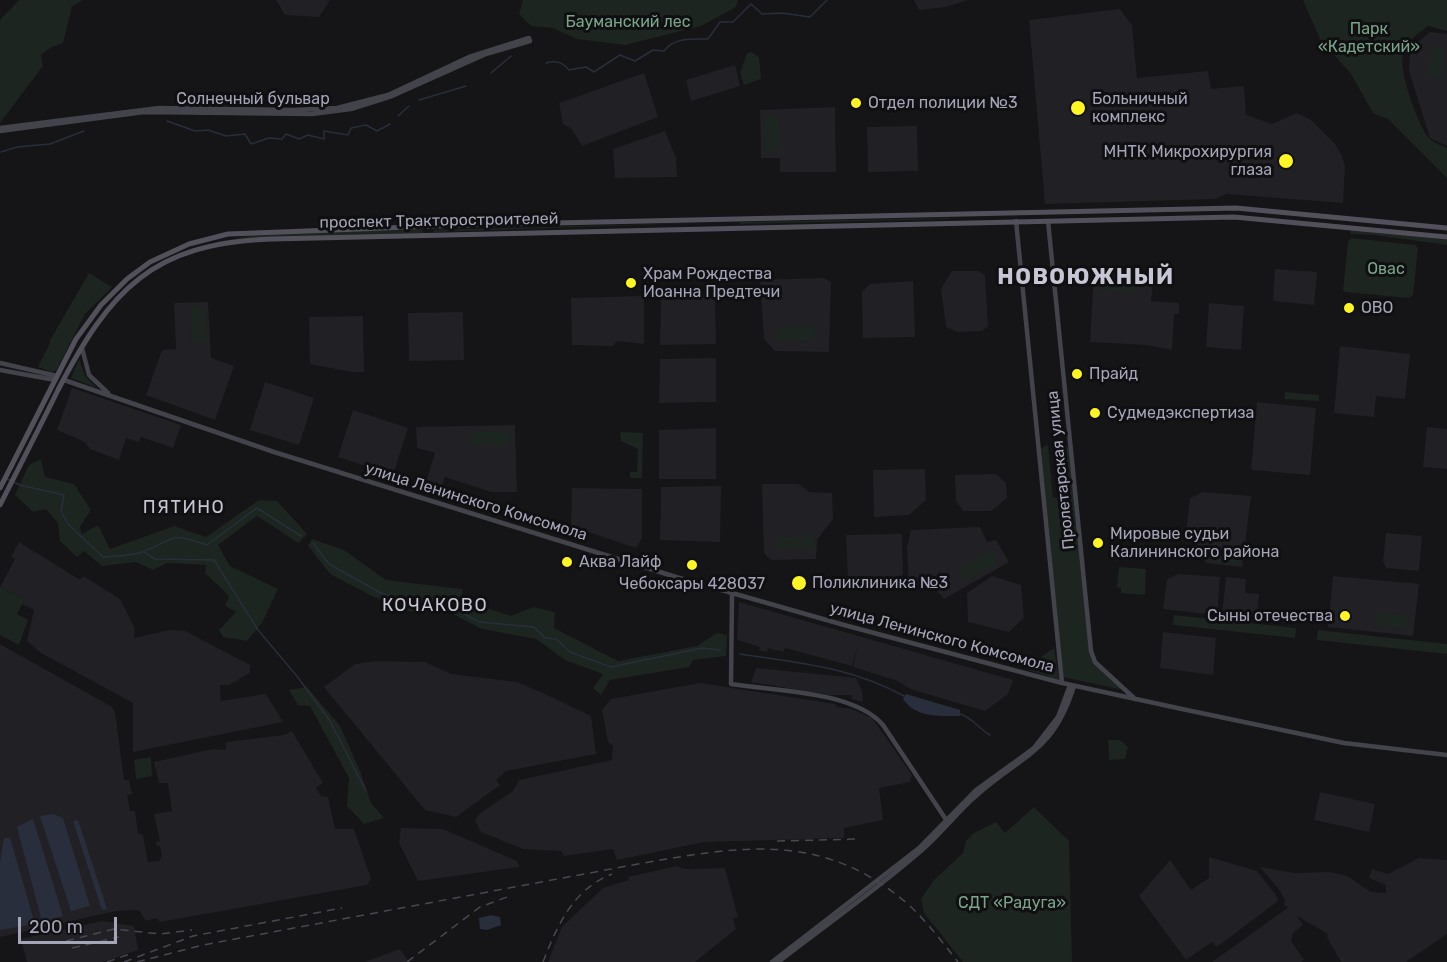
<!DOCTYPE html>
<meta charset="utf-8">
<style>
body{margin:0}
#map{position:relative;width:1447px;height:962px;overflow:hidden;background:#151417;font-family:Rubik,sans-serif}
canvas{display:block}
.scale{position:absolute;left:18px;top:917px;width:99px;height:27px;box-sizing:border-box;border:3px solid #a5a5b8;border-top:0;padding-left:8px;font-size:18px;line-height:21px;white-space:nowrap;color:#a5a5b8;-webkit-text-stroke:4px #100f12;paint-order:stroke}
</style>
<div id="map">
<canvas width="1447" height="962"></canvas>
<div class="scale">200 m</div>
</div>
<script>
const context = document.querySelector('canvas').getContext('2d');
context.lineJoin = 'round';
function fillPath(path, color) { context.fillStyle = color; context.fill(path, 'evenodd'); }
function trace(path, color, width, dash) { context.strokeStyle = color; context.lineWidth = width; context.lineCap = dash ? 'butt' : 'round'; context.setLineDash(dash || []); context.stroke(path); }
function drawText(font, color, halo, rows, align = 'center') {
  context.font = font + ' Rubik,sans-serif'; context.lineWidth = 6; context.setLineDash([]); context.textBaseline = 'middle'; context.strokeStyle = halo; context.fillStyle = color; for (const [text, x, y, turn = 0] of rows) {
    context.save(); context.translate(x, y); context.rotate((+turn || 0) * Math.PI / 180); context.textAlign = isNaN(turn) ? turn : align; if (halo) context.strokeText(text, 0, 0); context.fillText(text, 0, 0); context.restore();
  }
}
const built = new Path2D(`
 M276 0H330L319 17 285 15Z
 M914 0H967L946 7 919 10Z
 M1120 9 1132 25 1137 78 1208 71 1211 89 1244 86 1246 115 1272 124 1297 113 1311 120 1336 145 1342 156 1345 166 1343 203 1226 194 1215 199 1045 204 1029 20Z
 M1430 32 1447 34V146L1430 138 1409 71 1410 49Z
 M735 65 740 86 691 101 686 80Z
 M644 73 658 117 582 146 572 129 563 124 559 103Z
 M835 107 836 172H780V158H761L760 110Z
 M917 126 918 171 868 172 867 127Z
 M665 131 676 158 677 177 615 178 613 149Z
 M1275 269 1317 272 1314 305 1273 301Z
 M952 271H979L985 276 988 326 982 331 957 332 946 327 941 289Z
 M1094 271 1154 276 1151 301 1179 303V314H1174L1172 350 1147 345 1090 342Z
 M824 278 831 282 829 352 775 351 764 339 760 280Z
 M913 281 915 337 863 338 862 292 870 284Z
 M715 294 716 344 660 345 661 295Z
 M644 296V344L617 341 613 346 572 345 571 298Z
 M208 302 211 358 234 366 215 420 146 395 162 350 176 349 174 303Z
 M1209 303 1244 306 1241 350 1206 347Z
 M463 312 464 360 409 361 408 313Z
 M363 316 364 372H351L310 364 309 317Z
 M1340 346 1410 354 1405 399 1376 396 1374 417 1334 413Z
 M716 358V402L659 403 660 359Z
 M265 382 314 398 299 445 250 430Z
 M72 388 181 425 173 448 141 437 139 442 126 438 119 460 90 449 85 442 57 430Z
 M1257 402 1316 408 1310 475 1251 470Z
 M353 410 408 428 393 475 338 457Z
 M515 425 517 492H491L445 477 441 490 425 485 435 453 417 448 416 427Z
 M1427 427 1447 429V469L1423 467Z
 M716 428V479H659V430Z
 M925 469 926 500 909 515 874 517 873 470Z
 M996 474 1006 483 1007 498 991 511H963L956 501 955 475Z
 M762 484H799L809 492 832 493 833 519 817 540 816 559 771 560 764 553Z
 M721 486 720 542 660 540 661 487Z
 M572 488 642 489V538L636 548 571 526Z
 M1203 492 1251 496 1242 567 1206 563 1186 530 1190 498Z
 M980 527 987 542 996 540 1009 562 944 599 934 587 909 584 907 548 911 530Z
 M1386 533 1422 536 1419 571 1386 568 1383 561Z
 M902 534 903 575 893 578 848 579 846 535Z
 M19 542 80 580 83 576 120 599 135 629 134 638 169 630 185 631 250 665V673L229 685H220L221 701 266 694 283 722 133 752V703L41 653 27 641 34 610 22 604 25 599 0 587 15 559 11 557Z
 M1178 574 1220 577 1217 615 1163 609 1167 579Z
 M992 576 1021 585 1024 618 1009 632 968 622 967 593Z
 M1333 576 1419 584 1413 636 1328 627Z
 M1226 577 1246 579 1245 593 1259 594 1257 620 1222 616Z
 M739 602 1013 680 1008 694 985 711 910 689 898 681 853 667 858 644 852 666 785 648 783 652 768 648 767 652 759 650 760 647 737 640Z
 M1163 632 1216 638 1213 675 1160 668Z
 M0 644 112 707 115 712 124 780H129L132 794 127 795 130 811H135L138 833 143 835 148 862 159 861 162 856 160 846H157L156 842 160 841 154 814 172 811 168 783H159L154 762 213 749 225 750 227 742 284 735 292 731 323 783 316 788 321 796 328 797 335 829H354L371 879 367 885 160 922 156 918 146 921 139 910 116 911 0 937Z
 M377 661 425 662 451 674 517 682 543 693 591 716 596 754 506 771 496 780 500 785 456 817 425 810 324 687 355 664Z
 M756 668 856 678 862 691 863 702 852 699V695H830L751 682Z
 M700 683 835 704 837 707 851 709 872 718 912 775 910 782 879 788 883 820 844 828V838L704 842 617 860 613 849 564 856 561 851 523 849 481 832 475 821 479 814 513 791 519 780 612 760 613 746 608 742 602 710 611 699Z
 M1320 792 1375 804 1369 832 1314 820Z
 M401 828 443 829 517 861 519 867 418 881 399 843Z
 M1209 857 1257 871 1276 895 1278 901 1217 947 1212 942 1186 960 1139 896 1170 860 1191 890 1209 878Z
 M1419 858 1447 860V934L1406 962H1341L1327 937 1328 934 1297 916 1303 925 1293 933 1291 941 1304 960 1301 962H1212L1289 907 1284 906 1285 900 1280 891 1260 867 1295 873 1330 872 1347 876 1371 892 1386 893V885L1369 878 1372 869 1388 874Z
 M677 866 685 869 725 868 738 917 733 919 736 929 695 962H548L562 927 603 888 629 880 628 877Z
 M103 921 134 926 138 950 103 962H27L21 939Z
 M400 949 409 962H365Z`);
const green = new Path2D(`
 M19 0H83L72 6 63 43 50 48 41 55 43 66 0 123V20Z
 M523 0H738L736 7 701 26 625 45 577 39 553 28 531 26 519 14Z
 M1303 0H1447V31L1428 26C1418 34 1407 40 1403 53 1398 70 1417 121 1427 136 1431 142 1441 145 1447 148V178L1388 119 1373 113 1351 74 1320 39Z
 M1432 46 1445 49 1442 75 1440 77 1428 74Z
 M751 52 759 57 761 79 744 85 740 73 747 53Z
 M771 114 780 121 779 147 773 154 764 149 765 121Z
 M950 218V219L740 224V222Z
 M727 222 434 232V230Z
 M1351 229 1447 240V245L1374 235 1350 234Z
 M422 230 423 233 235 238 265 233Z
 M1352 238 1415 245 1418 248 1413 295 1409 298 1345 292 1343 290 1348 241Z
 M89 273 112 287 85 314 56 371 51 372 38 367 50 343 49 342Z
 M1102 277 1137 280V293L1099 290V279Z
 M193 305 205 308 207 341 204 344 192 342 191 308Z
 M812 326 815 329 814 340 777 341V328Z
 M79 359 85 376 97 388 71 378Z
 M1285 392 1319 395V401L1284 399Z
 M505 431 511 437 510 443 505 446H476L470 441 471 435 476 432Z
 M620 432 643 433 642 478H630V472H637L638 449 621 441Z
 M1064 443 1072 452 1091 651 1096 662 1128 691 1063 677 1041 449 1048 444 1053 498 1068 497Z
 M41 459 45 477 74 484 91 510 80 527 82 534 98 525 110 549 174 526 206 537 259 500 277 501 307 534 298 543 257 516 218 545 230 566 278 589 262 623 247 641 223 637 219 630 236 612 225 606 229 596 205 573 206 565 167 563 153 570 136 562 102 566 84 551 77 557 60 541 58 523 46 509 33 512 15 495 29 465Z
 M813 535 815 538 814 549H777L778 537Z
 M312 539 344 550 386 580 462 589V600L511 616 533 607 555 612 554 628 618 661 697 646 717 633 727 635 726 656 693 660 689 667 610 680 601 695 593 688 603 674 565 660 536 639 482 629 441 608 424 613 403 610 368 594 330 574 308 546Z
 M1210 546 1240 550V563L1207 560V549Z
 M987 551 995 553 997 559 995 564 970 579 962 578 959 572 962 567Z
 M1119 567 1146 569 1145 595 1121 593V588L1117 587Z
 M0 587 25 599 17 614 28 620 19 645 0 635Z
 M1379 612 1409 616 1408 629 1376 626V615Z
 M1174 615 1296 628 1295 638 1173 625Z
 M1318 630 1447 644V654L1317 640Z
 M1054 648 1059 680 1028 670 1029 665Z
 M307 687 340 726 360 771 371 803 384 818 364 824 347 806 349 778 310 706 298 705 289 690Z
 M1108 740H1120L1128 747 1125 759 1109 760Z
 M151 757 152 776 136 779 134 760Z
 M1034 807 1069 841 1072 962H963L924 913 921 899 934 880 963 853 966 841 974 833 996 822 1005 833Z`);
const water = new Path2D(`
 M906 694 960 710V716C939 716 916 718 903 699Z
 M53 814 63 818 90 906 71 911 40 816Z
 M33 819 63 916 42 922 17 827Z
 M78 820 107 909 102 910 73 821Z
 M4 838H10L35 924 0 930V862Z
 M491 915 500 917 501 925 487 930 480 929 479 918Z`);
const stream = new Path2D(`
 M546 63C556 60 562 62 569 70L586 67 594 72 620 55 635 61 653 50 664 51C675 37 691 39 708 39L720 22H733L751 4 762 14 782 13 810 17 827 0
 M491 73 511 56
 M419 100 466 86
 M398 116 409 106
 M167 121 195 131 208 130 226 136 245 134 251 144 269 138 282 139 286 134 299 139 308 135 324 139V131L348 135 351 128 366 125 377 131 390 124
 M1 152 17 147 50 144 84 131
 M7 479 20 485 64 495 61 511 68 524 103 557C116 556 133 556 145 551 179 537 169 532 207 545L257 508 301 536
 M313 543 329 564 379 592 411 605 423 606 437 599 479 622 534 627 545 638 556 639 570 652 611 667 702 648 720 650
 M144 552 155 559 214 560 258 630 296 675 330 721 366 791
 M740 654C799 663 851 667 904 696
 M960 714C972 717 979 729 990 735`);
const secondary = new Path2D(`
 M0 128 159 108 293 110 337 108 388 95 469 57 529 38 530 41 486 54 392 96 351 109 312 114 144 112 0 131
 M1016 221 1062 683
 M1048 221 1091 651 1095 662 1135 699
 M82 348 89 375 108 393
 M0 363 57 376
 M0 370 55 380
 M64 380 274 452 676 577 844 625 1062 683 1182 709 1344 743 1447 755
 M732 594 731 684C775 691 854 691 883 725L947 821
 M772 962 919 848 976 790 1034 748 1058 717 1070 685
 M778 962C826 925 876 890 922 850 942 833 957 812 977 795 1023 754 1053 753 1074 686`);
const primary = new Path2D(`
 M0 488 76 339 101 305 127 279 150 262 189 244 228 234 464 225 1236 208 1447 228
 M0 505C19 467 39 429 58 390 110 290 152 243 272 239L1234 217 1447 237`);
const rail = new Path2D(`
 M777 841 860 839
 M66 941 114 929 161 934 192 930
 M72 948 119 937
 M107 962 130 954
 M124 962 193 936 342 908
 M137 962 203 945 638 864C741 846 824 830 910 906 928 923 943 943 958 962
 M407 962 480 907 510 896
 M543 962C557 926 573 889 612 874`);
const markers = [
 [856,103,6,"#fff624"],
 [1078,108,8,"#fff624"],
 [1286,161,8,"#fff624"],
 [631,283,6,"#fff624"],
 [1349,308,6,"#fff624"],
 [1077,374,6,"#fff624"],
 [1095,413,6,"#fff624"],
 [1098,543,6,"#fff624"],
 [567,562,6,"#fff624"],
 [692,565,6,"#fff624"],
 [799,583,8,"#fff624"],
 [1345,616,6,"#fff624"]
];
const parkNames = [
 ["Бауманский лес",628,22],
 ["Парк",1369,29],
 ["«Кадетский»",1369,47],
 ["Овас",1386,269],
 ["СДТ «Радуга»",1012,903]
];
const streetNames = [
 ["Солнечный бульвар",253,99],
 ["проспект Тракторостроителей",439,221,-1],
 ["Пролетарская улица",1061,470,-96],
 ["улица Ленинского Комсомола",476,502,17],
 ["улица Ленинского Комсомола",942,638,15]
];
const poiNames = [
 ["Больничный",1092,99],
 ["комплекс",1092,117],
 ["Отдел полиции №3",868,103],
 ["МНТК Микрохирургия",1272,152,"right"],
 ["глаза",1272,170,"right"],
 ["Храм Рождества",643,274],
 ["Иоанна Предтечи",643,292],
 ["ОВО",1361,308],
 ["Прайд",1089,374],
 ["Судмедэкспертиза",1107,413],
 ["Мировые судьи",1110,534],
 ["Калининского района",1110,552],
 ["Аква Лайф",579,562],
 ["Поликлиника №3",812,583],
 ["Чебоксары 428037",692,584,"center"],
 ["Сыны отечества",1333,616,"right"]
];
const neighbourhoodNames = [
 ["ПЯТИНО",184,508],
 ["КОЧАКОВО",435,606]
];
const districtNames = [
 ["НОВОЮЖНЫЙ",1086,278]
];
fillPath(built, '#212024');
fillPath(green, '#1c251f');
fillPath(water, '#292e3c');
trace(stream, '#292e3c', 1.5);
trace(secondary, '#43434c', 4.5);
trace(primary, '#52515b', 5);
trace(rail, '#484851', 1.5, [8, 6]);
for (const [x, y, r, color] of markers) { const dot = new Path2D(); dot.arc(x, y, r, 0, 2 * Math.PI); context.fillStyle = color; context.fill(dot); trace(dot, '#100f12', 2); }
drawText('16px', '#7aa589', '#100f12', parkNames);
drawText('16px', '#a5a5b8', '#100f12', streetNames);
drawText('16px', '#a5a5b8', '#100f12', poiNames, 'left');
context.letterSpacing = '1.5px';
drawText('18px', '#c7c6d4', '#100f12', neighbourhoodNames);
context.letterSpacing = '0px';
context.letterSpacing = '1.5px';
drawText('bold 22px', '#c7c6d4', '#100f12', districtNames);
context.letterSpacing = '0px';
</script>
